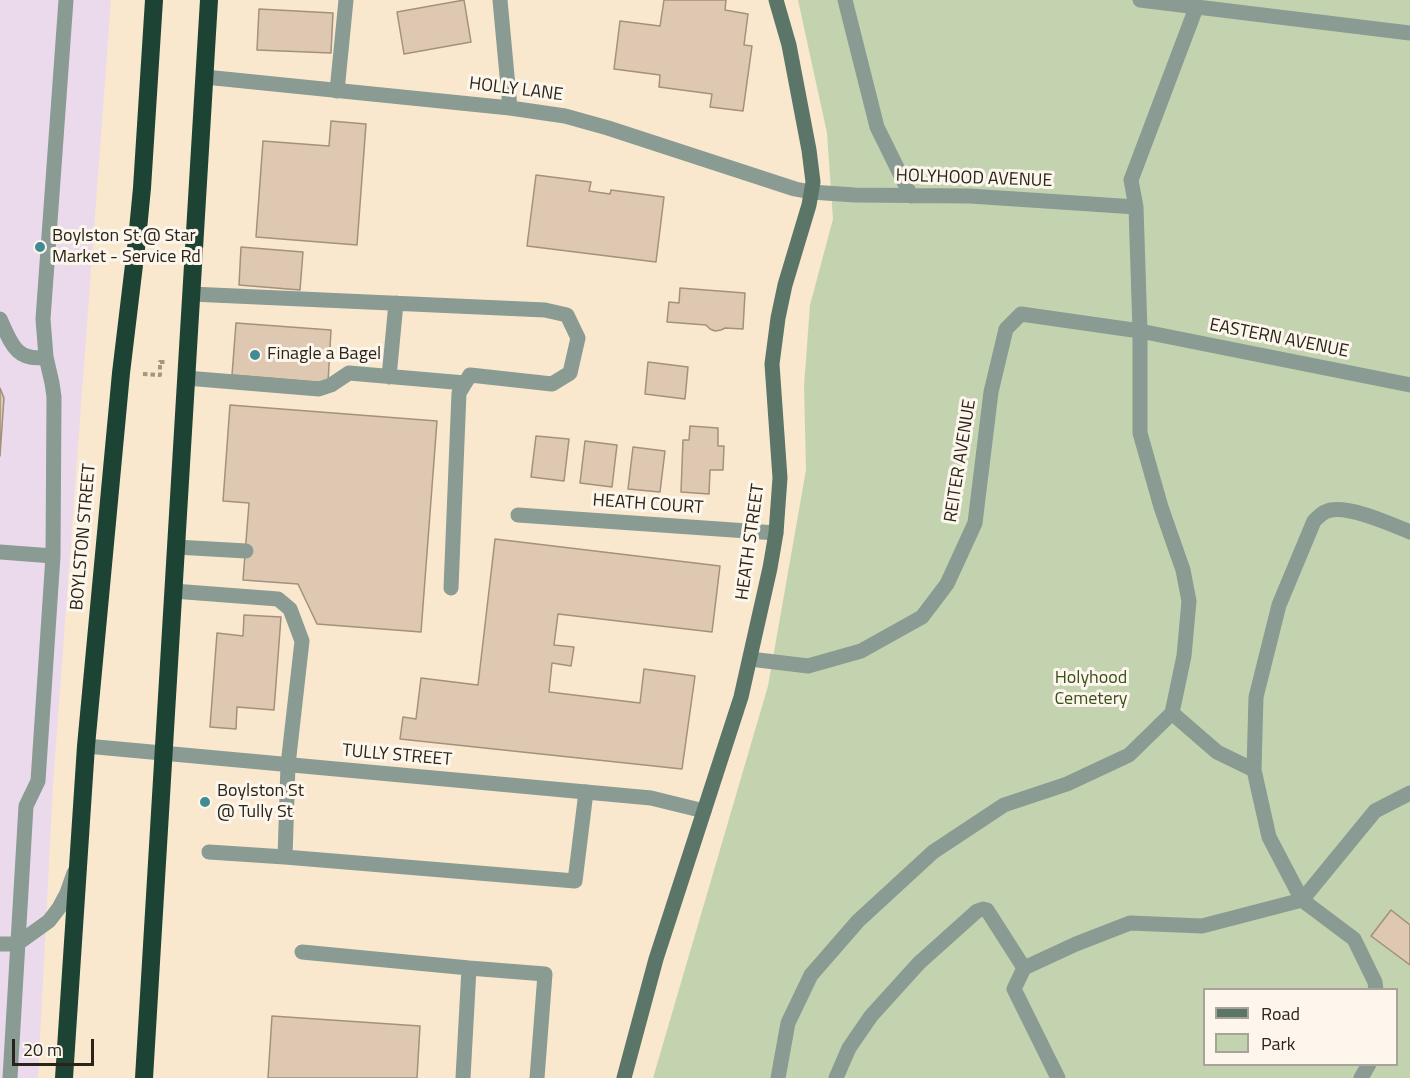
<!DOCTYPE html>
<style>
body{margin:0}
#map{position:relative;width:1410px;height:1078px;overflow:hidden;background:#f9e8ce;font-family:"Titillium Web",sans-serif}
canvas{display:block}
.legend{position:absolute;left:1203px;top:988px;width:195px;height:78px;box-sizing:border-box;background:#fdf6ec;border:2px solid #a8a298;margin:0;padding:8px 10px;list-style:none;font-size:18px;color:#292319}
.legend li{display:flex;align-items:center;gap:12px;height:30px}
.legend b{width:30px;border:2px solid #a8a298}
.scale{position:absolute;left:12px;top:1039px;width:82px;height:27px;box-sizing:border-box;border:3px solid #292319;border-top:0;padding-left:8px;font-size:18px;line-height:21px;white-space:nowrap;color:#292319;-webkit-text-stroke:4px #fdf6ec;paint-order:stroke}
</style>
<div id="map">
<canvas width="1410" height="1078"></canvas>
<ul class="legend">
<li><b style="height:8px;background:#5b7568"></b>Road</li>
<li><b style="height:16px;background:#c3d3b0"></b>Park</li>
</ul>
<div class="scale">20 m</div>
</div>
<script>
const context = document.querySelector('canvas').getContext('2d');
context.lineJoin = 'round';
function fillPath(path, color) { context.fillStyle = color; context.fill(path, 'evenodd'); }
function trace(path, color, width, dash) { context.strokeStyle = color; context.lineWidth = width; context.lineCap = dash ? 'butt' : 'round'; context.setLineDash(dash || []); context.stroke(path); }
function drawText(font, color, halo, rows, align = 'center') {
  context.font = font + ' "Titillium Web",sans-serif'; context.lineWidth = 6; context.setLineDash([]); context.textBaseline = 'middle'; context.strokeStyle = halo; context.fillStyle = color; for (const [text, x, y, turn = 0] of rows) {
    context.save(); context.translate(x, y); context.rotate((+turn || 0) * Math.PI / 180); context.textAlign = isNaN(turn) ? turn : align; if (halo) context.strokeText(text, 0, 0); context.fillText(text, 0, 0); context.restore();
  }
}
const commercial = new Path2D(`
 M0 0H111L53 785 38 1078H0Z`);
const green = new Path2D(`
 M798 0H1410V1078H653L768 686 806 470 804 386 810 305 833 219 827 133ZM1204 990H1396V1064H1204Z`);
const building = new Path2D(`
 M464 0 471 42 404 54 397 12Z
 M664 0H726L725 10 748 14 744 45 752 46 743 111 710 107 712 94 659 87 660 75 614 69 620 21 660 26Z
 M259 9 333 13 331 53 257 50Z
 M331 121 366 124 357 245 256 237 263 141 329 146Z
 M536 175 591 182 589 191 610 194 611 190 664 197 656 262 527 246Z
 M241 247 303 252 300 290 239 285Z
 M680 288 745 293 743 329 725 328 721 330 715 331 710 329 706 325 667 322 669 302 679 303Z
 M236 323 331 330 328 383 232 375Z
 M648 362 688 367 685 399 645 394Z
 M0 388 4 398 0 456Z
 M230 405 437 421 421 632 317 624 298 584 243 580 249 503 223 501Z
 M690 426 718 428V446H724L723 470H710L709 494 681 492 683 440H689Z
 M536 436 569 439 564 481 531 477Z
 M585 441 617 445 612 487 580 483Z
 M633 447 665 451 660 492 628 489Z
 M495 539 720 566 712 632 558 614 554 645 574 647 571 666 552 663 549 692 640 703 644 669 695 676 682 769 400 739 403 717 416 719 421 678 478 685Z
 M244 615 281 617 274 710 237 707 236 729 210 727 217 633 243 636Z
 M1391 910 1410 925V965L1371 936Z
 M272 1016 420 1026 417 1078H268Z`);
const path = new Path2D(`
 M143 374 160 375V362H165`);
const lane = new Path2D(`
 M845 0 877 127 911 196
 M1140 0 1410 33
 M337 91 346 0
 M811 192 855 195 970 196 1136 207
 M191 294 545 310 567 315 578 338 570 373 552 384 470 375 459 393 451 588
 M0 319C11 342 15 362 46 357
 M389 377 396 303
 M186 378 319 389 331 385 349 373 465 383
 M176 547 246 551
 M0 552 53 556
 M173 591 278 599 290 609 302 641 288 765 285 857 575 881 586 792
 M750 659 808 666 861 651 922 617 947 584 975 523 991 392 1006 329 1021 314 1140 331 1410 385
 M1172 713 1217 752 1254 770 1269 837 1302 900 1354 939 1375 982 1376 990
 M1254 770 1256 697 1279 605 1314 521C1317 518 1321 514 1325 512 1343 502 1391 524 1410 532
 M209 852 285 857
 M1302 900 1375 811 1410 793
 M0 944H17L49 921 59 908 67 893 74 873
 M302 952 469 968 463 1078
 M469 968 545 974 537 1078
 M10 1078 26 806 38 781 53 556 54 397 52 383 46 357 43 319 66 0
 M778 1078 788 1023 811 975 858 921 933 852 1004 805 1067 784 1129 755 1172 713 1184 656 1189 601 1183 570 1161 507 1140 433V331L1136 207 1131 180 1196 8
 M836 1078 849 1048 871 1016 919 963 977 911 983 909 987 910 1024 968
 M1058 1078 1014 989 1024 968 1076 944 1130 923 1202 926 1302 900
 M1361 1078 1369 1064`);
const street = new Path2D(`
 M500 0 510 108
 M205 77 510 108 565 116 608 128 795 189 811 192
 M518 515 776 533
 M86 746 651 798 704 811`);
const secondary = new Path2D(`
 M624 1078 656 959 741 697 770 568 776 533 780 478 772 364 778 318 785 285 809 205 813 182 809 150 789 45 776 0`);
const highway = new Path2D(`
 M64 1078 86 746 121 373 137 240 142 188 154 0
 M144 1078 209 0`);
const markers = [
 [40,247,6,"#438b92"],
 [255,355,6,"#438b92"],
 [205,802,6,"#438b92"]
];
const streetNames = [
 ["HOLLY LANE",516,90,7],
 ["HOLYHOOD AVENUE",974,179,2],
 ["EASTERN AVENUE",1279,339,11],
 ["REITER AVENUE",961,461,-81],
 ["HEATH COURT",648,505,4],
 ["BOYLSTON STREET",84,537,-85],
 ["HEATH STREET",751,542,-82],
 ["TULLY STREET",397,756,5]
];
const poiNames = [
 ["Boylston St @ Star",52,237],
 ["Market - Service Rd",52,258],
 ["Finagle a Bagel",267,355],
 ["Boylston St",217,792],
 ["@ Tully St",217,813]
];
const parkNames = [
 ["Holyhood",1091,679],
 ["Cemetery",1091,700]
];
fillPath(commercial, '#ebdaec');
fillPath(green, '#c3d3b0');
fillPath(building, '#dec8b2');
trace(building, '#a4907b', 1.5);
trace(path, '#a39783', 4, [4.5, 3]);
trace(lane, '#899b92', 15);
trace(street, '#899b92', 15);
trace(secondary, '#5b7568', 15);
trace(highway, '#1c4333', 18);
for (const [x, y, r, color] of markers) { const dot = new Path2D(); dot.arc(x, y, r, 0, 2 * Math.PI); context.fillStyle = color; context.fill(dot); trace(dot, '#fdf6ec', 2); }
drawText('18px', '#292319', '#fdf6ec', streetNames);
drawText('18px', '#292319', '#fdf6ec', poiNames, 'left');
drawText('18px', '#3a4f19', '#fdf6ec', parkNames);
</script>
